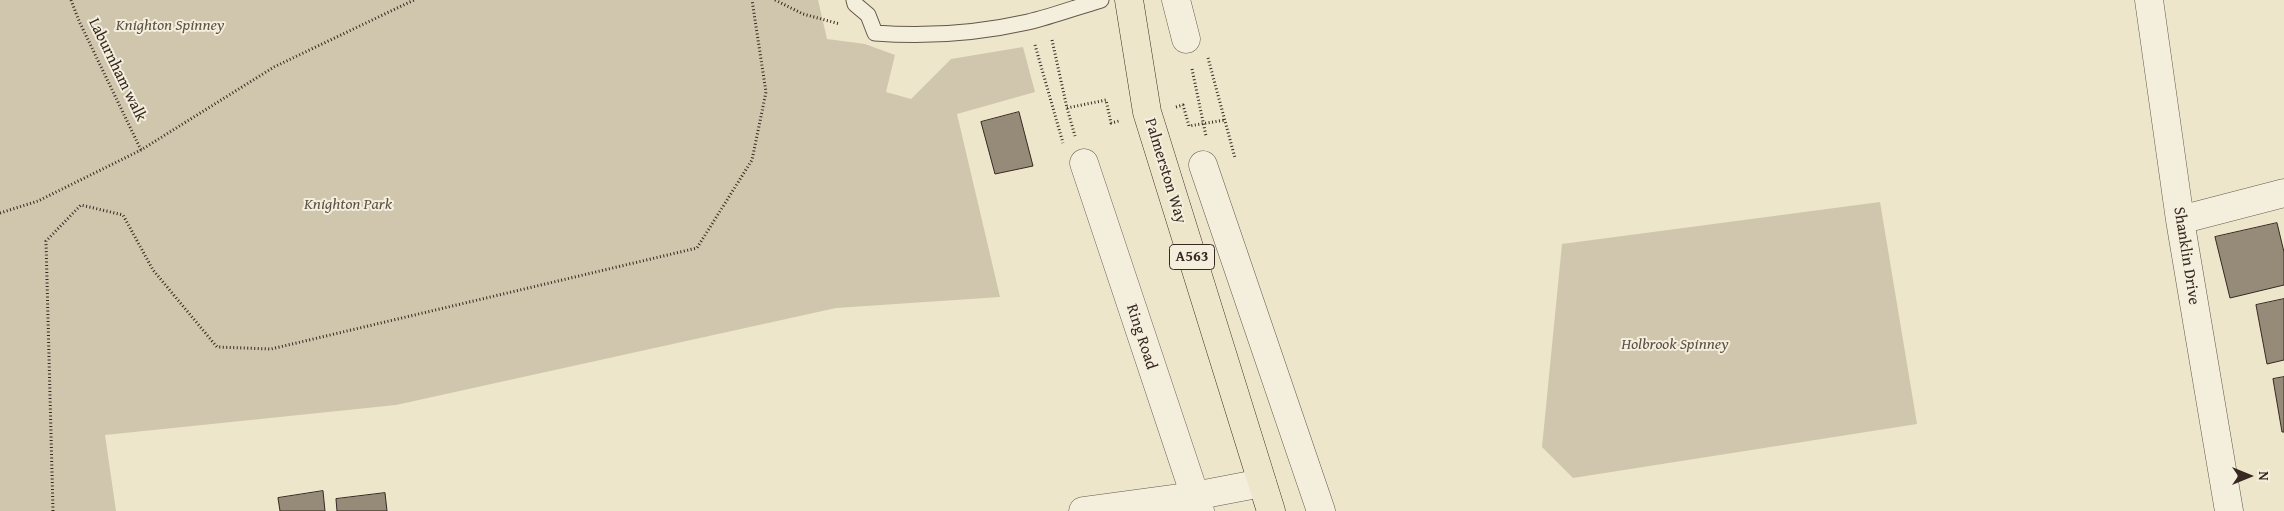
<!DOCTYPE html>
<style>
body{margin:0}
#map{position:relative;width:2284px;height:511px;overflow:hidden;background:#eee6ca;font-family:"Gentium Book Plus",serif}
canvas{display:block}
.north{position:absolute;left:2224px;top:451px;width:50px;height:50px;-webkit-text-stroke:4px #f4efdd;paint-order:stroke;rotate:90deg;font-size:14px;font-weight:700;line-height:20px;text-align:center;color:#372822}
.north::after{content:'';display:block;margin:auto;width:18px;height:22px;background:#372822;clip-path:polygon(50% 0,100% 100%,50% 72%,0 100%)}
</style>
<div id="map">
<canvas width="2284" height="511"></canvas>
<div class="north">N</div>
</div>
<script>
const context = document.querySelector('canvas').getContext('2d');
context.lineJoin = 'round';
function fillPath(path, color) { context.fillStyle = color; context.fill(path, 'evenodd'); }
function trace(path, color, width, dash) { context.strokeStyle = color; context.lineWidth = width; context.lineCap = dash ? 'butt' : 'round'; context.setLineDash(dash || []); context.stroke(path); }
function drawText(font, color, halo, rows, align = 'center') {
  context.font = font + ' "Gentium Book Plus",serif'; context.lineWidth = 4; context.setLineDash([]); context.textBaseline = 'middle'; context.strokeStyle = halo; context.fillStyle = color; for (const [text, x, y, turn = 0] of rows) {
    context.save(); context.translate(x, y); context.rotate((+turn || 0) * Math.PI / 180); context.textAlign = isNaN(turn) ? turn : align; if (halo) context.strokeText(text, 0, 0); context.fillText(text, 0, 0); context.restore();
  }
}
const green = new Path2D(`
 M0 0H818L827 39 865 44 895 55 886 92 911 99 951 59 1023 47 1035 92 957 114 1000 297 836 308 396 405 105 435 116 511H0Z
 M1880 202 1917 424 1573 478 1542 447 1562 244Z`);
const building = new Path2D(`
 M1019 112 1033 166 995 174 981 122Z
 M2277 223 2284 252V285L2230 298 2215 237Z
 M2284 299V360L2267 364 2256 305Z
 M2284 377V432H2282L2273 379Z
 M323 491 325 511H280L278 498Z
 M385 493 387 511H337L336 499Z`);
const path = new Path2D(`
 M71 0 79 21 141 150
 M775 0 803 14 840 24
 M1052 40 1067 108 1075 136
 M1035 45 1063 143
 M1208 58 1235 158
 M1192 69 1206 136
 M1176 107 1183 105 1189 126 1225 120
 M1067 108 1106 100 1111 123 1119 121
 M0 213 38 201 141 150 274 67 414 0
 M53 511 46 241 81 205 123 215 153 270 217 347 271 349 697 248 752 160 766 92 752 0`);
const service = new Path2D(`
 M854 0 855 4 868 15 875 33C925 37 979 33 1028 22 1053 16 1077 7 1101 0`);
const minor = new Path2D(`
 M1176 0 1186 39
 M2149 0 2180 220 2229 511
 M1084 163 1200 511
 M1203 165 1321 511
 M2180 220 2284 193
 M1083 511 1194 496 1262 483`);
const trunk = new Path2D(`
 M1129 0 1147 112 1271 511`);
const shields = [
 [1192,257,45]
];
const shieldNames = [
 ["A563",1192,257]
];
const parkNames = [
 ["Knighton Spinney",170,26],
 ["Knighton Park",348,205],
 ["Holbrook Spinney",1675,345]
];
const streetNames = [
 ["Laburnham walk",117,70,64],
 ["Palmerston Way",1165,171,73],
 ["Shanklin Drive",2186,256,81],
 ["Ring Road",1141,337,72]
];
fillPath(green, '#cfc6ad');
fillPath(building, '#968b79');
trace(building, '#372822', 1);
trace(service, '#65584c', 17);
trace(minor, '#65584c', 29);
trace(trunk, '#372822', 29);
trace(path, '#372822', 3, [1, 2.5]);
trace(service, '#f4efdd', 15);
trace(minor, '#f4efdd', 28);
trace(trunk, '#eee6ca', 28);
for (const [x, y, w] of shields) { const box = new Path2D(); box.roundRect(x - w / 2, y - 12.5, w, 25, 4); context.fillStyle = '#f4efdd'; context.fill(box); trace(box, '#372822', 1); }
drawText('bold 15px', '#372822', null, shieldNames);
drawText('italic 16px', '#5d5045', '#f4efdd', parkNames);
drawText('16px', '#372822', '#f4efdd', streetNames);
</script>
